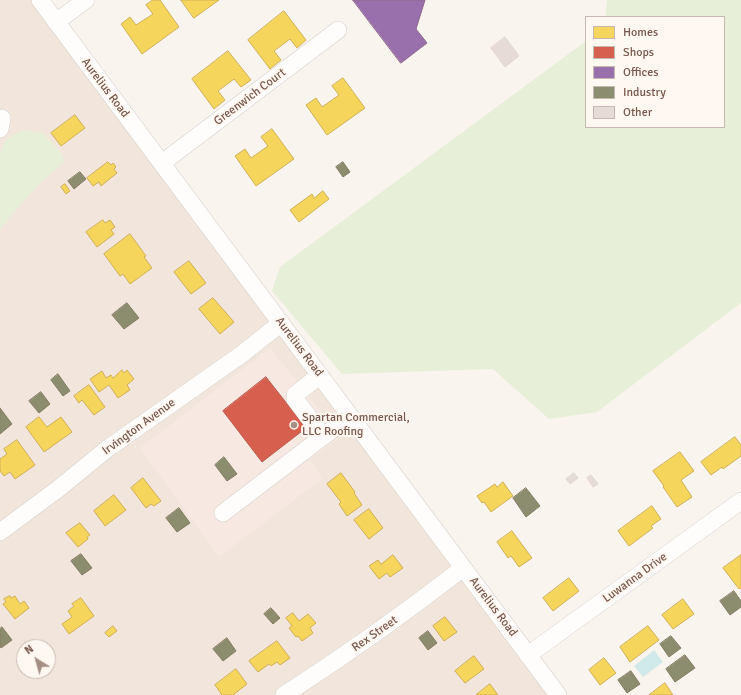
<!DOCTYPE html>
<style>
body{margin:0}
#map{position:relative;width:741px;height:695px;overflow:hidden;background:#f9f4ee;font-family:Signika,sans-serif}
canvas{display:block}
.legend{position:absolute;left:585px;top:16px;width:140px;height:112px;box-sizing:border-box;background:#fff8f1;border:1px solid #c9b8af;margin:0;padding:5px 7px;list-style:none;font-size:12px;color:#79574c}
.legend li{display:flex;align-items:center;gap:8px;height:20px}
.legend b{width:20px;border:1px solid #c9b8af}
.north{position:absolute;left:16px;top:639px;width:40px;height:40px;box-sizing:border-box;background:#fff8f1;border:1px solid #c9b8af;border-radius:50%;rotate:323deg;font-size:11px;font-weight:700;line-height:16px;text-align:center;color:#79574c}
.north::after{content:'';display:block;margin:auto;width:14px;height:18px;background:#a68e85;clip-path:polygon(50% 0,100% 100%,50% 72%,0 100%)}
</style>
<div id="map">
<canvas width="741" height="695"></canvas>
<ul class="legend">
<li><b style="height:11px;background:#f6d55c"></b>Homes</li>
<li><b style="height:11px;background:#d6604d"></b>Shops</li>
<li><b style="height:11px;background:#9970ab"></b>Offices</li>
<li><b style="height:11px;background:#8c8c6e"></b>Industry</li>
<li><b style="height:11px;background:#e6dcd5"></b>Other</li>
</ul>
<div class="north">N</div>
</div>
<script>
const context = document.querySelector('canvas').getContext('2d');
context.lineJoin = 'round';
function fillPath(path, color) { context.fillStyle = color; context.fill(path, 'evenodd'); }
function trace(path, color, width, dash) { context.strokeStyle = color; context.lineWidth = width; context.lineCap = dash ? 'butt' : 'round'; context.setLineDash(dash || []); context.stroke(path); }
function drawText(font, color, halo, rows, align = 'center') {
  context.font = font + ' Signika,sans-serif'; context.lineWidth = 4; context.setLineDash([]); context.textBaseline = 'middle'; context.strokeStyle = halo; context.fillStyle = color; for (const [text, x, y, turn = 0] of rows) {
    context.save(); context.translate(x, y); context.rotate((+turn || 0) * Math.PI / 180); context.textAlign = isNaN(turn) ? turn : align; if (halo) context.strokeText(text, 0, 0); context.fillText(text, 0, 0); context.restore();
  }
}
const residential = new Path2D(`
 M0 0H40L558 695H0ZM24 647H48V671H24Z`);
const commercial = new Path2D(`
 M270 348 341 436 310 460 323 478 219 557 140 448Z`);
const green = new Path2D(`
 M607 0H741V303L597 412 549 419 493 369 342 374 272 291 280 267 586 41V127H724V17H605Z
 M22 130 43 133 62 154 64 162 36 187 0 229V152L6 140Z`);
const water = new Path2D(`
 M654 650 663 662 643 677 634 666Z`);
const homes = new Path2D(`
 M153 0H160L179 27 142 54 121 24 130 17 136 25 153 14 146 5Z
 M181 0H219L194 18Z
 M284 11 306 40 297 48 290 39 274 51 281 60 270 69 248 40Z
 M228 51 251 80 241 87 234 79 218 91 225 100 214 109 192 79Z
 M343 78 365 108 327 135 306 105 316 98 322 107 339 95 332 86Z
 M75 115 85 128 61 146 51 133Z
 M272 129 294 159 256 186 235 156 245 149 251 158 268 146 261 137Z
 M108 162 111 165 113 163 116 167 114 169 117 173 101 186 99 182 93 186 87 178Z
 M65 184 70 191 66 194 61 187Z
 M323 191 329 199 299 222 290 210 312 194 314 198Z
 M103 220 105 223 110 220 115 227 111 230 114 234 97 247 86 232Z
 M130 234 146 256 144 257 152 268 130 284 123 274 120 276 104 254Z
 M189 261 206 283 191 294 174 272Z
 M213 298 234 322 220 334 199 309Z
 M122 370 124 373 127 370 134 379 127 385 130 390 118 398 109 385 99 392 90 379 102 371 106 378 111 375 113 378Z
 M89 385 105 407 94 415 82 400 79 403 74 396Z
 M39 417 47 427 61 417 72 432 44 452 26 427Z
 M735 437 741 445V456L723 469 722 467 711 475 701 462Z
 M17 440 35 465 15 479 10 472 4 476 0 471V459L7 454 4 449Z
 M680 452 694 471 681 480 692 497 677 507 663 487 664 486 653 471Z
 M341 473 355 492 354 493 362 505 347 516 339 504 341 502 327 484Z
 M143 478 161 501 154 506 151 504 146 508 131 488Z
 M503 482 513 496 491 512 484 502 482 503 477 496 495 484 497 487Z
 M114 495 126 510 105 526 94 511Z
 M652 506 661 519 651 526 653 528 629 546 618 531Z
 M369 509 383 528 369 539 354 520Z
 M80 523 90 535 87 537 88 539 78 547 66 533Z
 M512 531 532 558 519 567 511 556 508 558 497 542Z
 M393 555 403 568 390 577 387 573 379 579 369 566 378 560 381 564Z
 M741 555V588L739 589 723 568Z
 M569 578 579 591 553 611 543 598Z
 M10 596 11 598 15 596 20 604 24 601 29 608 15 619 3 604 6 602 4 599Z
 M81 598 94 616 69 634 62 624 72 617 68 611 74 606 72 604Z
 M683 599 694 614 673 629 662 615Z
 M293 613 299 621 308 614 316 623 310 628 313 633 302 641 298 636 296 637 289 628 292 626 286 618Z
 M445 617 457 632 444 641 433 626Z
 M113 626 117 631 109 637 105 633Z
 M648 626 659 640 630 662 620 647Z
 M277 641 290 658 280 665 277 662 271 666 269 664 258 672 249 661Z
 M474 656 484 669 465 683 455 671Z
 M604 658 616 673 600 685 589 670Z
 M236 669 247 684 233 695H222L215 685Z
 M665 683 673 695H649Z
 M490 684 498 695H476Z`);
const shops = new Path2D(`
 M266 377 306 428 262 462 223 411Z`);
const offices = new Path2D(`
 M353 0H425L416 29 427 43 401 63Z`);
const industry = new Path2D(`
 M343 162 350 172 343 177 336 167Z
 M80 172 86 179 74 189 68 181Z
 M127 303 139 318 124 329 112 315Z
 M58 374 70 391 63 396 51 380Z
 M41 392 50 404 39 413 29 401Z
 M0 408 12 424 0 434Z
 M224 457 237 474 227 481 215 465Z
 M526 488 540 506 526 517 513 498Z
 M179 508 190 523 177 532 166 518Z
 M81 554 92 568 82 575 71 561Z
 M734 591 741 601V607L730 615 720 601Z
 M271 608 280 618 273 624 264 614Z
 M2 627 12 640 1 648 0 646V629Z
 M428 631 437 643 428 650 419 638Z
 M671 636 681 648 669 657 660 644Z
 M227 638 236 651 223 661 213 649Z
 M685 655 695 668 675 682 666 669Z
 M631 671 640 684 627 693 618 680Z`);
const building = new Path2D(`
 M505 37 519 56 505 67 491 48Z
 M574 473 578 478 570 484 566 479Z
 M591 475 598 484 593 487 587 478Z`);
const minor = new Path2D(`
 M40 0 558 695
 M56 22 86 0
 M0 129 2 118
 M162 163 338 30
 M320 375 295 395V399L323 436
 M223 513 350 416
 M0 532 58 489 107 449 242 354 281 323
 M528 655 741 501
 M284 695C346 655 405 613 463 568`);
const markers = [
 [294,425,4,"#a68e85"]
];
const streetNames = [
 ["Aurelius Road",105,88,53],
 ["Greenwich Court",250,97,-37],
 ["Aurelius Road",299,347,53],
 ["Irvington Avenue",139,427,-36],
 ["Luwanna Drive",635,578,-36],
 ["Aurelius Road",493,607,53],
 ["Rex Street",375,634,-35]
];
const poiNames = [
 ["Spartan Commercial,",302,418],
 ["LLC Roofing",302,432]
];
fillPath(residential, '#f2e6dc');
fillPath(commercial, '#f8e8e2');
fillPath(green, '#e8efd9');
fillPath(water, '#d0eae9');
fillPath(homes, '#f6d55c');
trace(homes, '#d0af57', 1);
fillPath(shops, '#d6604d');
trace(shops, '#ba5d4d', 1);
fillPath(offices, '#9970ab');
trace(offices, '#8f688e', 1);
fillPath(industry, '#8c8c6e');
trace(industry, '#867c64', 1);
fillPath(building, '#e6dcd5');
trace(building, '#e2d6d0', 1);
trace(minor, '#d8cfca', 18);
trace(minor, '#fefdfc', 17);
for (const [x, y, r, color] of markers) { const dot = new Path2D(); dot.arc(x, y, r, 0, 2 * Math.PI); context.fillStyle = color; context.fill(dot); trace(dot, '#fff8f1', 1.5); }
drawText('12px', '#79574c', '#fff8f1', streetNames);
drawText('12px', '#79574c', '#fff8f1', poiNames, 'left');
</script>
